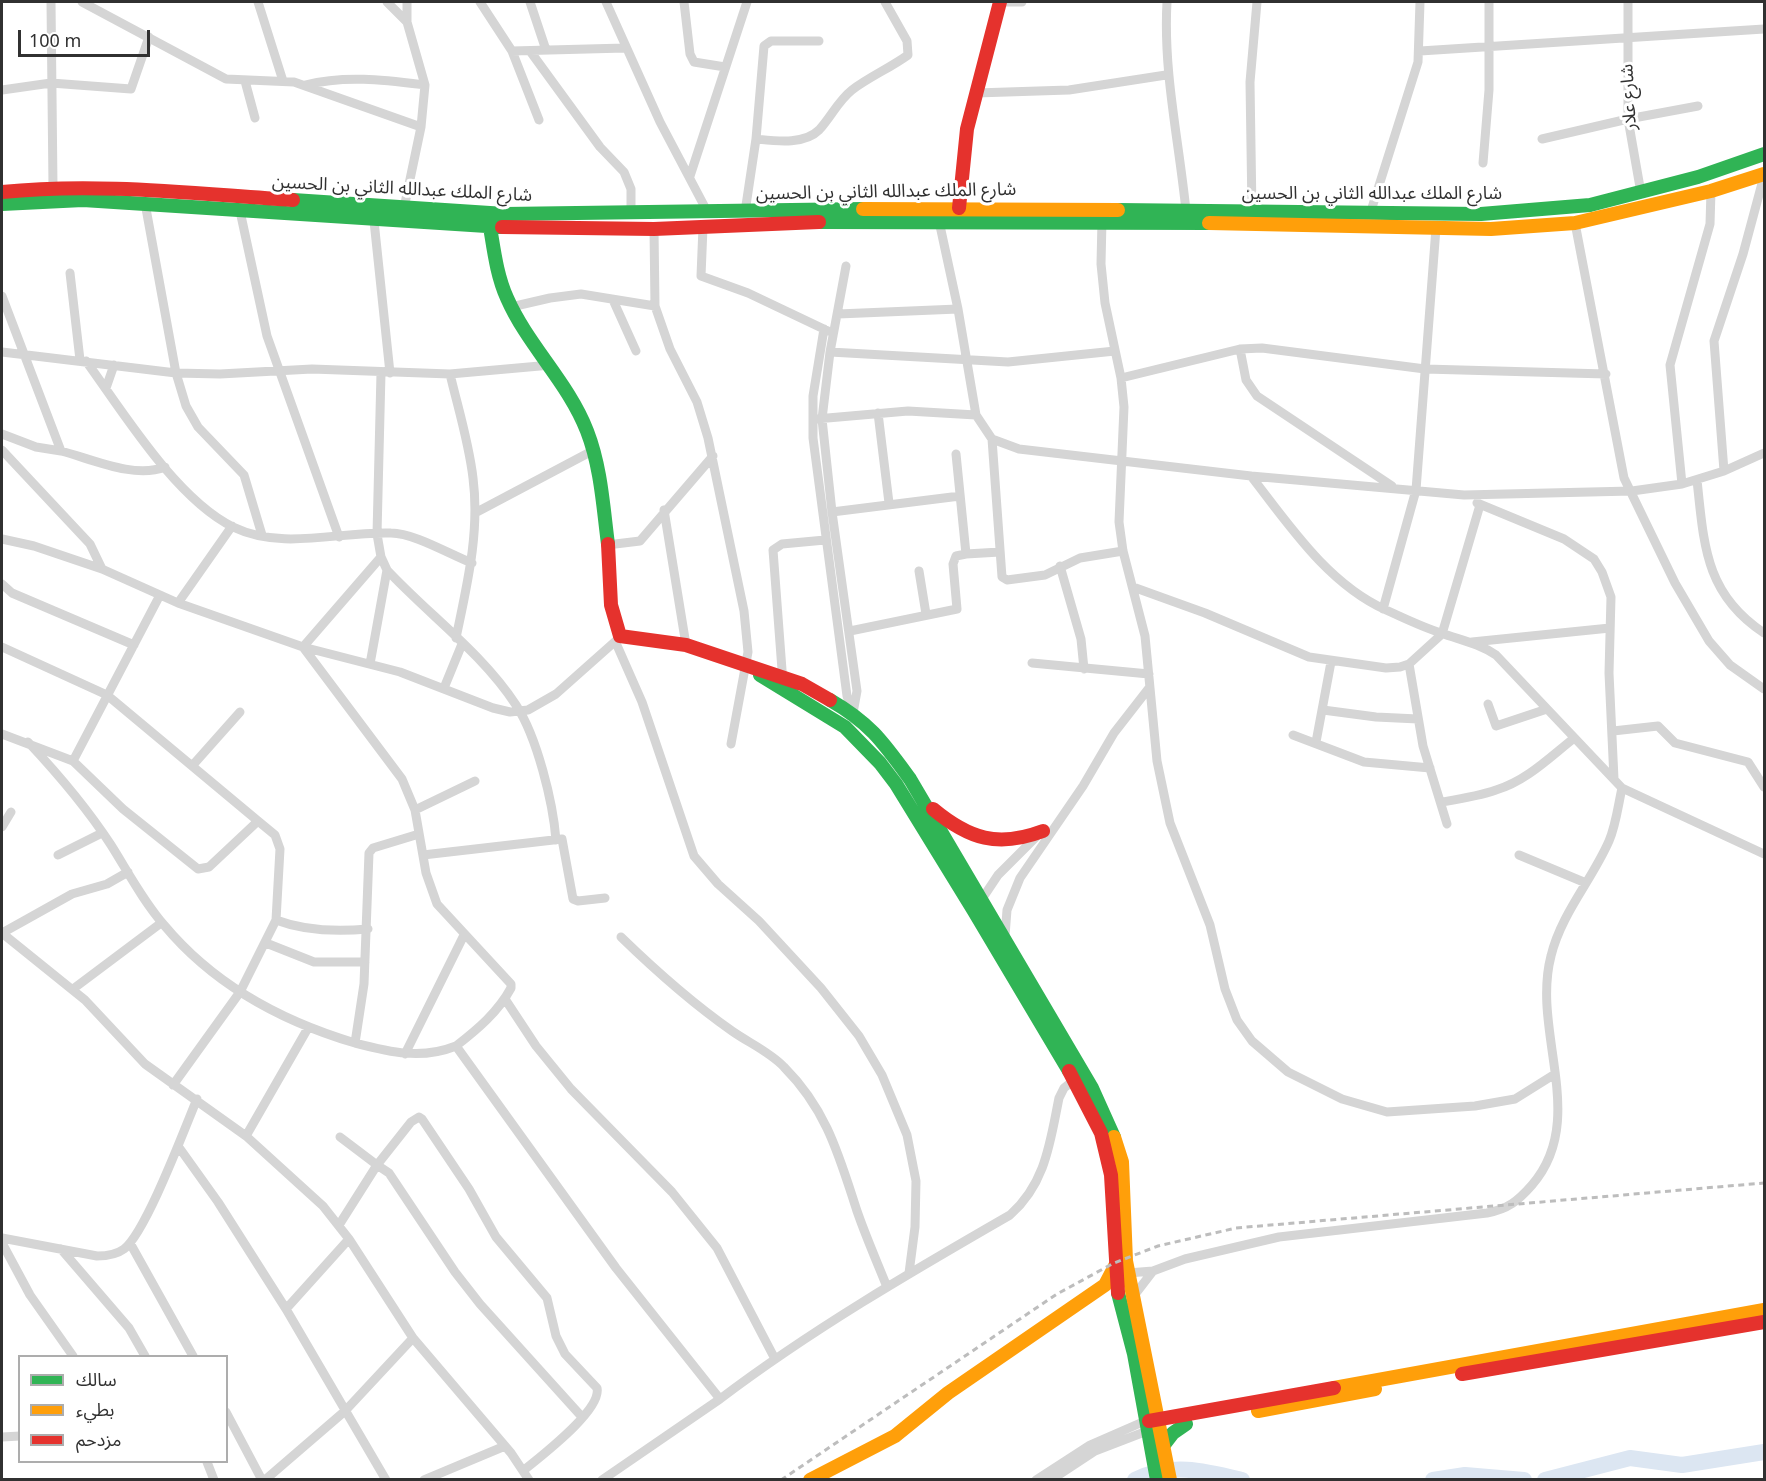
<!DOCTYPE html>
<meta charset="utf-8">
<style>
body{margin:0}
#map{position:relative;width:1766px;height:1481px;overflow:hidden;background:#fff;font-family:"Noto Sans","Noto Sans Arabic",sans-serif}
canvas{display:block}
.frame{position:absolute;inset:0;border:3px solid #313131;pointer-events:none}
.legend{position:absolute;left:18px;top:1355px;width:210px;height:108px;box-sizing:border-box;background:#fff;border:2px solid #adadad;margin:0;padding:8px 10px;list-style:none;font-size:18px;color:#313131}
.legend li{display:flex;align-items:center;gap:12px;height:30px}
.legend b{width:30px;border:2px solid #adadad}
.scale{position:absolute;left:18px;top:30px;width:132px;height:27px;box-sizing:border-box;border:3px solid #313131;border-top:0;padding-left:8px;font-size:18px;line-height:21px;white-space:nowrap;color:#313131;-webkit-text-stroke:4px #fff;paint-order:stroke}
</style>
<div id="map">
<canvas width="1766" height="1481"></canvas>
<div class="frame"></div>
<ul class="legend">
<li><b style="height:8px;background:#30b455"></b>سالك</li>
<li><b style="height:8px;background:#ff9f0a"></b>بطيء</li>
<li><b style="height:8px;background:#e5322d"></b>مزدحم</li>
</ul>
<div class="scale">100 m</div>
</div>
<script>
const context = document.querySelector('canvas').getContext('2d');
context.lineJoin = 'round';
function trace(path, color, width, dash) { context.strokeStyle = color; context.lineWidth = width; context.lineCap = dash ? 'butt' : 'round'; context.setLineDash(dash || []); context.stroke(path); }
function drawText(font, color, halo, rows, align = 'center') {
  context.font = font + ' "Noto Sans","Noto Sans Arabic",sans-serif'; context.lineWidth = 6; context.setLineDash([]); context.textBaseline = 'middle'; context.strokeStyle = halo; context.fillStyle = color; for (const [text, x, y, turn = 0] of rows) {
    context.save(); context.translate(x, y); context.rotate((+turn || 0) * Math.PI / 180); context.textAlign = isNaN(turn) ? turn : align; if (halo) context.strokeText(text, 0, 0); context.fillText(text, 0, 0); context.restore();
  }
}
const river = new Path2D(`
 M1135 1480C1171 1462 1205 1471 1242 1480
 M1433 1480 1465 1475 1524 1480
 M1545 1480 1630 1458 1682 1465 1764 1452`);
const street = new Path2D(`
 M51 2 53 187
 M82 2 226 79 294 82 421 127
 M258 2 283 81
 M387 2 407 22 425 85 421 127 404 208
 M407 2V22
 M480 2 512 51 539 120
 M530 2 546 50
 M606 2 660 122 708 213
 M684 2 690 54 694 62 725 67
 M1000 2H1022
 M1167 2C1163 72 1179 141 1186 211
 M1628 2V119L1641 193
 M512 51 625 48
 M530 51 600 147 624 172 631 189V214
 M1420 51 1764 29
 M245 81 255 118
 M305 85C346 75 384 80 425 85
 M2 90 51 83 131 89 149 37
 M976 93 1069 90 1166 75
 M756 139C776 141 804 145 819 130 831 117 838 101 852 90 869 77 890 68 908 55L907 41 885 2
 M1542 139 1628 119 1698 106
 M1483 163 1489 90V2
 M690 176 747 2
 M145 203 176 373 186 406 198 427 244 475 262 535
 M240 211 267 336 339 537
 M745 212 756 139 764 46 771 41H819
 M1252 212 1250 82 1257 2
 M1370 214 1418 62 1420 2
 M374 221 390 373
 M939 221 958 309 976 415 992 439 1019 449 1251 476 1464 495 1632 491 1682 484 1724 471 1764 453
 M1102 221 1101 264 1105 303 1121 378 1124 407 1119 522 1123 551 1145 636 1157 761 1170 823 1210 925 1225 989 1237 1020 1252 1041 1288 1072 1342 1099 1387 1112 1475 1106 1515 1099 1555 1074
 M1575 223 1624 478 1675 583 1709 641 1730 665 1764 689
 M703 227 701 276 748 293 828 331
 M654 229 655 306 670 349 697 402 708 438 744 611 748 652 731 744
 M846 266 830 352 822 419 832 512 857 691 853 713
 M70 273 80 360
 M2 296 61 451C92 459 134 479 165 467
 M613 300 636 351
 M511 307 550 298 581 294 655 306
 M838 314 958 309
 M824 329 813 396V438L847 696 853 713
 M1240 349 1246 380 1257 396 1392 486
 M2 352 176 373 220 374 312 369 450 374 551 365
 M830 352 1008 362 1115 351
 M86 361C123 412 176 499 233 527 283 551 339 531 391 533 414 533 449 554 472 563
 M381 373 377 534 381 557 387 570C429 615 482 653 516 705 537 737 553 802 556 840
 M450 374C458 408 469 443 473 478 480 532 467 585 456 638
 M1121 378 1240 349 1262 348 1425 369 1606 374
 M106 388 114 365
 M878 413 889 503
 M816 419 908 411 976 415
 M2 434 36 447 61 451
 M992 439 1002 577 1007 580 1045 575 1080 558 1123 551
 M2 450 90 544 102 569
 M1724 471 1714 341 1743 254 1764 176
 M1251 476C1289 525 1328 584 1386 610 1404 618 1422 627 1441 633 1460 640 1478 643 1496 655L1622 788 1764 854
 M1697 480C1704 545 1705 594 1764 633
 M1682 484 1670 365 1710 224 1711 191
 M1477 503 1564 539 1594 559 1602 572 1611 597 1609 673 1614 779
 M664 510 686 645
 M832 512 960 496
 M475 513 594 450
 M2 539 34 546 102 569 178 603 303 647 400 672 493 708 510 712 528 710 556 694 619 638
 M607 545 640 541 713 456
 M966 554 1000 552
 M381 557 303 647 402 779 415 810 426 873 437 904 511 984V988C498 1012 478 1029 456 1046L616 1268 720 1399C811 1330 911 1272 1010 1215 1046 1183 1050 1142 1059 1098L1064 1088 1078 1077
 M1060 566 1081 639 1084 669
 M919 571 926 614
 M2 584 12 593 134 645
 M1133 587 1205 613 1309 657 1386 668 1400 667 1409 664 1442 634 1480 505
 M178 603 232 526
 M1383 609 1416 490 1436 228
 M850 631 957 609 953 564 956 556 966 554 956 454
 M1472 642 1610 628
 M616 643 642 702 694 856 718 884 759 921 821 988 859 1036 882 1075 907 1135 916 1181 915 1227 909 1273
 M2 647 107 695 258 821 275 835 280 849 276 920 240 992 173 1085
 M1032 663 1149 674
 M370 664 387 570
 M1409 664 1423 746 1447 824
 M783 683 773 550 782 544 825 540
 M444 688 462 644
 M1488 704 1496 726 1547 709
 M1323 710 1376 717 1418 719
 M1613 731 1658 726 1675 743 1748 762 1764 787
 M2 734 73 761 123 809 198 869 209 867 258 821
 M1293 735 1364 762 1430 768
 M28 742C58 774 87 808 111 845 128 872 143 901 164 925 213 984 281 1021 355 1043
 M1316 742 1331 662
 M73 761 160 595
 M192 766 240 712
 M1442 802C1460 799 1479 796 1496 790 1526 781 1549 758 1573 739
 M415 810 475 781
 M2 827 11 812
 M419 834 373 848 369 853 364 984 355 1043C390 1052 421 1060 456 1046
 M58 855 102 833
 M423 855 562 839 573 899 578 901 605 898
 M1519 855 1586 883
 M982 899 998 875 1036 837
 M276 920C305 931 336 932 368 929
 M2 933 85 1000 145 1064 246 1136 323 1206 349 1239 413 1338 511 1453 529 1480
 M2 933 72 894 107 884 128 872
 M1005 936 1007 910 1020 878 1083 786 1114 733 1149 688
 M621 937C656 971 692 1003 732 1031 749 1043 770 1052 784 1067 827 1110 839 1156 857 1211 866 1237 877 1262 887 1287
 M266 943 314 962H365
 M73 989 161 923
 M505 999 536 1046 571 1089 672 1192 717 1248 775 1359
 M405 1054 464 935
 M246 1136 308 1028
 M340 1137 377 1165 411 1122 419 1117 422 1119 469 1189 496 1237 547 1298 556 1336 565 1354 597 1388C602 1410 541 1456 524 1470
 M178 1146 218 1202 286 1309 386 1480
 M339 1225 377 1165 389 1173 455 1272 480 1304 582 1417
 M2 1238 97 1256C107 1256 116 1255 124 1249 146 1232 184 1130 197 1099
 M2 1243 30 1295 73 1356
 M130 1243 193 1356
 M61 1249 129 1328 145 1356
 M1128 1273 1153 1271 1185 1259 1279 1237 1487 1213C1508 1209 1518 1201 1532 1185 1589 1119 1531 1032 1551 956 1561 914 1592 880 1609 841 1616 825 1618 806 1622 788
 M1133 1297 1153 1271
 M286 1309 349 1239
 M226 1412 262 1480
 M2 1437 20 1436
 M207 1462 214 1480
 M265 1480 345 1411 413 1338
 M424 1480 505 1446
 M602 1480 720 1399
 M1036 1480 1090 1445 1145 1421
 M1051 1480 1095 1451 1147 1431`);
const fast = new Path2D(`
 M293 200 505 214 863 209
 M2 204 83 200 502 227
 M1118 210 1481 214 1590 205 1698 177 1764 154
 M819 222 1209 223
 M490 227C494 251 497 276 507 298 528 346 568 382 587 431 601 467 603 506 608 544
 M760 675 845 727 880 763 896 784 974 911 1069 1071
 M830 700C870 723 883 742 910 779L1092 1088 1114 1137
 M1118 1293 1134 1354 1157 1480
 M1163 1446 1173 1433 1186 1424`);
const slow = new Path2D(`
 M863 209 1118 210
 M1209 223 1491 229 1575 223 1711 191 1764 174
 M1114 1137 1122 1162 1126 1261 1170 1480
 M1334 1388 1764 1310
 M1258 1411 1375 1389
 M810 1480 895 1436 948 1393 1105 1285 1115 1266`);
const jam = new Path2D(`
 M2 192C99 182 196 194 293 200
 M959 208 967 129 1000 2
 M502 227 654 229 819 222
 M608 544 611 605 620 636 686 645 802 684 830 700
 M933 809C969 839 998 848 1043 831
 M1069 1071 1101 1133 1111 1175 1118 1293
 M1462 1374 1764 1322
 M1149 1421 1334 1388`);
const rail = new Path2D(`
 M781 1480 1057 1294 1114 1263 1158 1246 1236 1228 1764 1183`);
const streetNames = [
 ["شارع علار",1629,97,-93],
 ["شارع الملك عبدالله الثاني بن الحسين",402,189,3],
 ["شارع الملك عبدالله الثاني بن الحسين",886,192,-1],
 ["شارع الملك عبدالله الثاني بن الحسين",1372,194]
];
trace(river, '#dce6f2', 16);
trace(street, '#d5d5d5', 9);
trace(fast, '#30b455', 14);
trace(slow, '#ff9f0a', 14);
trace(jam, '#e5322d', 14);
trace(rail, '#bdbdbd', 3, [6, 4.5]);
drawText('18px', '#313131', '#fff', streetNames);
</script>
